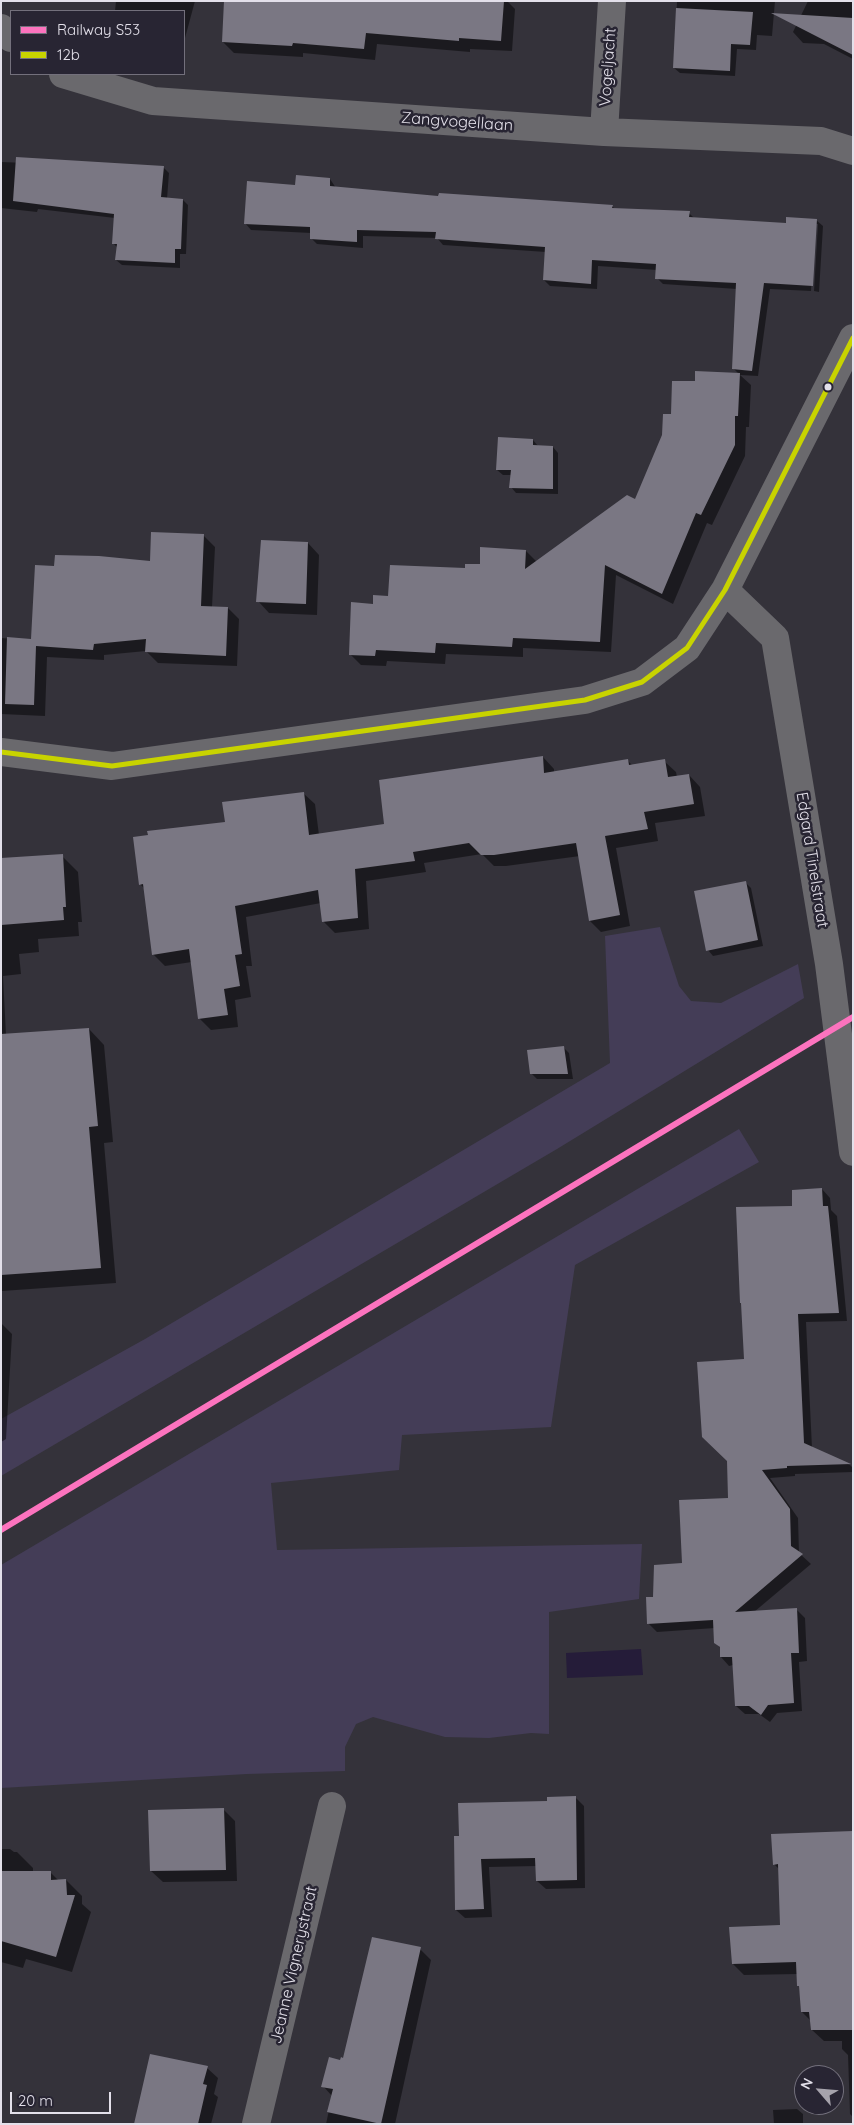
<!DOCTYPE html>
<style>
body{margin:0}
#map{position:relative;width:854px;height:2125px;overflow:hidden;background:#34323a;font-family:Quicksand,sans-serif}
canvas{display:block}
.frame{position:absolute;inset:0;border:2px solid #e3e0ea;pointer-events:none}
.legend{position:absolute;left:10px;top:10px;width:175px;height:65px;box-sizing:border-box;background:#282533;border:1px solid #73707c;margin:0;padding:6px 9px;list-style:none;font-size:15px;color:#e3e0ea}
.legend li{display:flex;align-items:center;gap:10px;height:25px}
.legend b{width:25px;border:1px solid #73707c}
.north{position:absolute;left:794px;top:2065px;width:50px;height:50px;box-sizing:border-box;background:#282533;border:1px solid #73707c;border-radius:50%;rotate:297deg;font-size:14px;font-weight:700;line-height:20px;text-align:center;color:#e3e0ea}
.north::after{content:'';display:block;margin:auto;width:18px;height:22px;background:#a6a3ac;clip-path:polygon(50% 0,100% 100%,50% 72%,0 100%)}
.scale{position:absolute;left:10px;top:2092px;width:101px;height:22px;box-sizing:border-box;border:2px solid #e3e0ea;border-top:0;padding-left:6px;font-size:15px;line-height:18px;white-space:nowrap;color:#e3e0ea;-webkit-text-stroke:4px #282533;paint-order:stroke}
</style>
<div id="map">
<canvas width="854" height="2125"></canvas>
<div class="frame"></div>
<ul class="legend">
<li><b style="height:6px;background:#fc73be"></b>Railway S53</li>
<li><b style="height:6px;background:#c8d300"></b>12b</li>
</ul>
<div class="north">N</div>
<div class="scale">20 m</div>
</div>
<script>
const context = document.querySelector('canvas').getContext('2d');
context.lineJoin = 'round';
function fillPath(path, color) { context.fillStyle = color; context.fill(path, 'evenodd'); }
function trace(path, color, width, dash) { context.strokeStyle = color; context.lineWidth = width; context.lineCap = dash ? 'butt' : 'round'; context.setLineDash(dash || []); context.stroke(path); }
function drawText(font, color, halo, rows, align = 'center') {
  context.font = font + ' Quicksand,sans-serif'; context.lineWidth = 5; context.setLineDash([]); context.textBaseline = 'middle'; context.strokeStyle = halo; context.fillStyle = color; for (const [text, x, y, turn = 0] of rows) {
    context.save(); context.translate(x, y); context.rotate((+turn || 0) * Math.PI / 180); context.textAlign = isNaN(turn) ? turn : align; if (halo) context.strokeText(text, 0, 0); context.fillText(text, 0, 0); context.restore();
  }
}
const green = new Path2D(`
 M660 927 679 986 691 1001 721 1003 798 964 804 998 557 1149 1 1476V1419L145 1339 610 1063 605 936Z
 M739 1129 759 1162 575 1265 551 1427 402 1435 399 1470 271 1483 277 1550 642 1544 639 1599 549 1612V1734L531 1733 489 1738 445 1737 373 1717 356 1724 345 1747V1771L247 1774 1 1788V1565Z`);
const water = new Path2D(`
 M641 1649 643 1675 567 1678 566 1653Z`);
const shadow = new Path2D(`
 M116 1H195L185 38 184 11H115Z
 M225 1H507L515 9 512 51 470 49V52L377 44 375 60 303 53V57L234 53 223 42Z
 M677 1H775L772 36 757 35 756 50 737 49 735 76 680 73 674 68Z
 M808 1H853V59L824 44 803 43 793 32Z
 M1 162 164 168 169 173 167 199 183 200 188 205 186 254H180V268L122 265 116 260 118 248 113 243 115 218 38 209 37 212 1 208Z
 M330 179 336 188 439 197 612 206 615 209 689 213 695 219 787 224 816 220 823 226 819 292 814 291 818 224H815L811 291 770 289 758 376 740 375 751 385 749 427H746L745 456 712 525 707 523 673 604 616 575 611 652 523 648V657L446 654 445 664 387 661 386 666 361 665 350 654 374 606 389 597 466 569 526 551 537 562 636 500 672 415 696 383 739 374 733 368 737 289 663 284 657 278V270L598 266 597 289 550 286 544 280 546 252 443 245 437 238 363 236V248L317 244 311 238V233L251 230 245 223 296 186Z
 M533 440 538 446 553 447 558 453V494L516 493 511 487 512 475H503L497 470Z
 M203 535 215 547 212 607 228 608 239 619 237 666 158 663 146 651 104 655V660L47 657 45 716 1 714V638L32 640 55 567 151 562Z
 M308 543 319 555 317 615 269 613 258 601Z
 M543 757 554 769V773L627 760 633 766 664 761 676 772 677 777 689 775 700 787 705 816 655 823 658 841 616 848 630 926 601 932 590 921 580 856 506 866H494L482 854 424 863 426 872 366 881 369 929 335 933 324 922 321 903 246 917 252 966H246L251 997 235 1000 238 1027 211 1030 200 1019 192 962 165 966 153 954 145 889 140 884 226 823 303 793 315 804 319 835 386 825Z
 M62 856 78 872 82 922H78L79 936 38 939 39 952 19 954 21 974 3 976 6 1035 89 1029 104 1045 113 1142 104 1143 116 1283 2 1291 1 860Z
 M745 882 751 888 763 946 713 956 708 950Z
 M563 1047 569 1053 573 1079H537L531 1073Z
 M822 1189 830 1198 831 1210 837 1216 847 1321 806 1322 812 1448 850 1465 853 1468V1472L795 1474V1476L770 1478 798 1518 799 1553 811 1564 754 1612 796 1609 805 1618 807 1661 799 1662 802 1711 777 1713 770 1722 759 1714H745L736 1706 733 1665 729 1666 721 1657V1648L715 1643V1628L657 1632 648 1623 655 1598 684 1564 730 1499 746 1360 793 1207Z
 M1 1323 12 1334 6 1439 1 1442Z
 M575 1797 584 1806 585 1888 546 1889 537 1881V1866L489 1867 492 1917 465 1918 456 1910 461 1837 548 1802Z
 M224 1810 235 1821 237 1881 163 1882 151 1871Z
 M853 1833V2117L850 2114 848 2055 842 2049V2041H824L812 2030 811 2021 802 2012 798 1974 744 1975 733 1964 781 1926 780 1870 774 1864Z
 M1 1849H10L14 1852H17L33 1868V1872L51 1873 59 1881 66 1880 82 1896V1904L91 1912 72 1972 26 1959 23 1968 1 1962Z
 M420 1949 431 1960 395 2124H326L332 2096 323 2086 344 2059Z
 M207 2068 218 2078 214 2094 218 2097 211 2124H135Z
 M797 2109 803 2114V2124H774L773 2110Z`);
const building = new Path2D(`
 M224 1H504L501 41 459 38V41L366 33 364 49 293 43 292 46 222 42Z
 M676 8 753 12 750 45 731 44 730 71 673 68Z
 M771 13 853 18V55Z
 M16 157 164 166 161 197 183 199 181 249H175V263L115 260 117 244H112L114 214 13 201Z
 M296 175 330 178V186L438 196 439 193 613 205 612 208 690 211 689 217 786 223V217L817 219 813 286 764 283 752 371 732 369 736 283 655 279 656 264 592 260 591 284 543 280 545 247 435 239 436 232 357 230V242L310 239V227L244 224 247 181 295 185Z
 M695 371 740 373 738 416H735V445L701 515 696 513 662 594 605 565 600 642 513 638 512 647 436 643 435 653 376 650 375 656 349 655 351 602 373 604V595L388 596 390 565 465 568V564H480V547L526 550 525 569 627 495 635 499 662 435 663 414H671L672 381H695Z
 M498 437 533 439V445L553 446V489L509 488 511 470H496Z
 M151 532 204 534 201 606 228 607 226 656 145 652 146 639 94 644 93 650 36 646 34 705 5 704 7 637 31 639 35 565 54 566 55 555 99 556 150 561Z
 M261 540 308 542 306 604 256 602Z
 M543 756 544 773 628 759 629 765 665 759 668 777 689 774 694 804 644 812 648 829 605 836 620 915 589 921 576 843 494 855H481L469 843 413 852 415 861 355 869 358 918 322 922 318 890 235 906 242 954 235 955 240 986 224 989 228 1015 198 1019 189 949 152 955 143 884 139 885 133 837 148 835 147 831 225 822 222 802 304 792 309 835 384 824 379 780Z
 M63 854 66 907H63L64 920 1 925V858Z
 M746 881 758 940 706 951 694 891Z
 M89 1028 98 1126 89 1127 101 1268 1 1275V1034Z
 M564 1046 568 1074H530L527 1050Z
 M822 1188 823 1206H828L839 1313 798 1314 804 1443 851 1464 787 1466V1468L762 1470 790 1509 791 1546 803 1554 735 1612 797 1608 799 1653H791L794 1703 768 1705 761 1715 749 1706H735L732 1657H720V1647L714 1643 713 1620 647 1624 646 1597H653L654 1565 682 1563 679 1500 728 1498 727 1461 702 1437 697 1362 744 1359 741 1303H740L736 1207 792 1206V1190Z
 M576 1796 577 1880 536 1881 535 1858 481 1859 484 1909 455 1910 454 1836H459L458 1803 547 1801V1797Z
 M224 1808 226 1870 150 1871 148 1810Z
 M853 1831V2030H811L809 2012H801L799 1986H797L796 1962 732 1964 729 1927 780 1925 778 1864 773 1865 771 1834Z
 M1 1871H51V1880L66 1879 67 1895H75L56 1957 1 1941Z
 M372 1937 421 1947 381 2124 327 2112 333 2089 321 2087 329 2057 340 2060 341 2057 343 2058Z
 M150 2054 208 2066 203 2084 207 2085 198 2124H134Z`);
const street = new Path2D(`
 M1 28 11 38
 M63 74 153 101 604 132 821 141 853 151
 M604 132 612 1
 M725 590 775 638 829 964 853 1152
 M1 752 112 766 585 700 642 682 687 648 725 590 853 338
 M256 2124 332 1806`);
const bus1 = new Path2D(`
 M1 752 112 766 585 700 642 682 687 648 725 590 853 338`);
const rail1 = new Path2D(`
 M1 1530 853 1017`);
const markers = [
 [828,387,4.5,"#e3e0ea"]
];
const streetNames = [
 ["Vogeljacht",608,67,-86],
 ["Zangvogellaan",457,122,4],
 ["Edgard Tinelstraat",812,860,81],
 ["Jeanne Vignerystraat",294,1965,-77]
];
fillPath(green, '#443d57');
fillPath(water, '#251c39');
fillPath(shadow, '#0007');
fillPath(building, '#7a7783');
trace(street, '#6a696d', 28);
trace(bus1, '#c8d300', 5);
trace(rail1, '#fc73be', 6);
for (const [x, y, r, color] of markers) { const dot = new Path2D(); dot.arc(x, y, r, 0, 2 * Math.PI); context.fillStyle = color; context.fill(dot); trace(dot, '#282533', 2); }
drawText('16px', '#e3e0ea', '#282533', streetNames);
</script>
